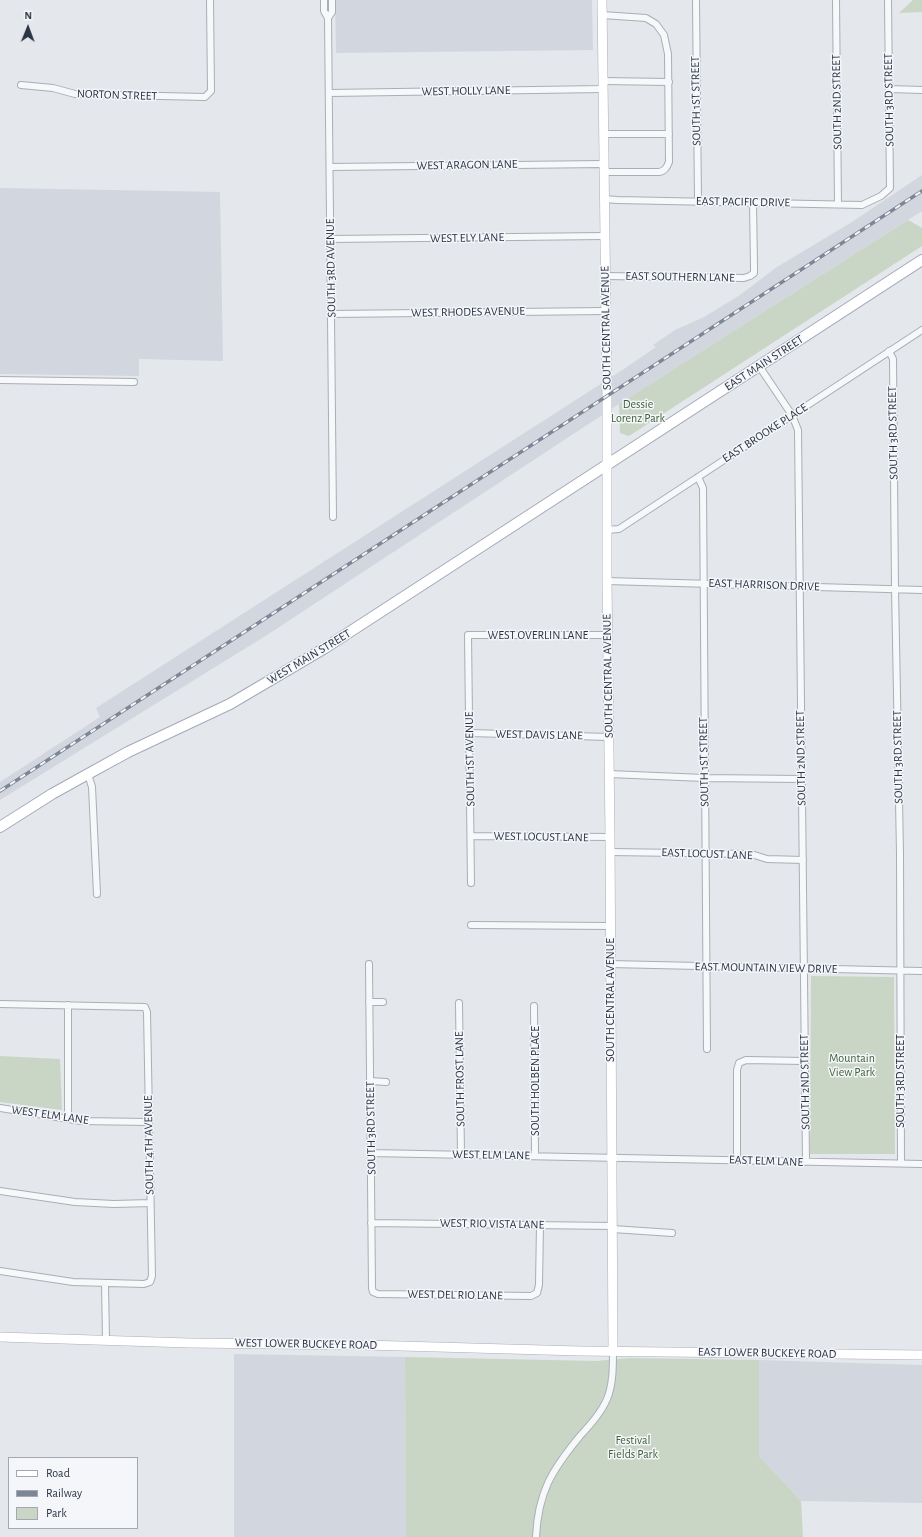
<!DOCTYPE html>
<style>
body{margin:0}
#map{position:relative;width:922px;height:1537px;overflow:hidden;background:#e4e7ec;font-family:"Alegreya Sans",sans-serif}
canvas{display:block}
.legend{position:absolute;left:8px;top:1457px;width:130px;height:72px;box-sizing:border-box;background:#f4f6f9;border:1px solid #a4a8b1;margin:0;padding:5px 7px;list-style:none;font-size:12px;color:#2b3445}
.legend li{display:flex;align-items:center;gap:8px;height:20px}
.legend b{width:20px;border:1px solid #a4a8b1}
.north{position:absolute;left:8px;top:8px;width:40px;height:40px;-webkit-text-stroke:3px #f4f6f9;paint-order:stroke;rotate:1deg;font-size:11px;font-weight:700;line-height:16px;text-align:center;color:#2b3445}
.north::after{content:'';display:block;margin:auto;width:14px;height:18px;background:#2b3445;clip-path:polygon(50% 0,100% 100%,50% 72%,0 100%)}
</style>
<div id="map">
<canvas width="922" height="1537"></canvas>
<ul class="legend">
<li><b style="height:5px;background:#fff"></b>Road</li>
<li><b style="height:5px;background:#7d8696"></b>Railway</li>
<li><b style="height:11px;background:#c9d6c5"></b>Park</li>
</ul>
<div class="north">N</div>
</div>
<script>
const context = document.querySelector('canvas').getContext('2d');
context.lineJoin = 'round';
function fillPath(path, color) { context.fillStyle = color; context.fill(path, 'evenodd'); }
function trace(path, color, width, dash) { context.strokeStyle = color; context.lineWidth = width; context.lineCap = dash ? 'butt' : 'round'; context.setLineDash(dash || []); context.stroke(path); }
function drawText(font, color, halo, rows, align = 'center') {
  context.font = font + ' "Alegreya Sans",sans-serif'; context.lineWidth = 3; context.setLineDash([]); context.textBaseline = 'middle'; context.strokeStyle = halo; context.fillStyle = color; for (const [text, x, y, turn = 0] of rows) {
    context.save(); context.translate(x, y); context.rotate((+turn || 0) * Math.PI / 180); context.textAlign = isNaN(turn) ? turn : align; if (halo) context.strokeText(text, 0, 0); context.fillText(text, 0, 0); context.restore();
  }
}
const built = new Path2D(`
 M335 0H592L593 50 336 53Z
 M922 175V211L619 404 267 635 0 800V782L100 717 96 708 624 369 656 347 653 345 675 330 704 317 740 295 777 267 852 222Z
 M0 188 220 192 223 361 139 359V376L0 374Z
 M234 1354 405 1357 406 1537H234Z
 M759 1360 922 1365V1503L801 1501 759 1456Z`);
const green = new Path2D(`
 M913 0H922V12L899 13Z
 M908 220 922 228V246L629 436 620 433 619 404Z
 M811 976 894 977 895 1154H810Z
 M0 1056 60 1059 62 1110 0 1102Z
 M405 1357 596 1361 629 1358 759 1360V1456L801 1501 803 1537H406Z`);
const street = new Path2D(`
 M324 0V11L328 18
 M332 0V12L328 18 333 517
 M696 0 698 201
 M836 0 838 204
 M602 15 646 18 656 24 664 35 668 54 669 162C667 167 665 171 659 172H604
 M603 81 669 82
 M21 85 53 88 75 94 205 97 211 91 210 0
 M889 89 922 90
 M329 93 603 89
 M603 134H669
 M330 167 604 164
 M604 199 617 200 862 205 881 196 890 188 888 0
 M331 239 604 236
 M605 276 744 278 750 276 754 273V266L753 202
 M331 314 605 311
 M889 351 893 359 895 589 900 853 901 1163
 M759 366 792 415 798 430 806 1162
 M0 380 134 382
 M698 477 703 488 707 1049
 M607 530 619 529 922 330
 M607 581 922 590
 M470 733 609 737
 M88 774 92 787 97 894
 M609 774 704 778 801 779
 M471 836 610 837
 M610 852 751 854 767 859 803 860
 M471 883 468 635H608
 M471 925 610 926
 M369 964 372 1288 373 1292 378 1294 531 1296 537 1293 539 1285 540 1225
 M610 964 922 971
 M369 1002H383
 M459 1003 461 1155
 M0 1004 145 1007 147 1012 152 1276 150 1282 144 1284 73 1282 0 1271
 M68 1005V1119
 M534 1006 535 1156
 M370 1081 386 1082
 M0 1108 81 1121 148 1122
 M371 1153 922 1164
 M737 1160V1070L739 1063 746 1060 804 1061
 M0 1191 75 1202 114 1204 150 1203
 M371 1223 613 1226
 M613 1229 672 1233
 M105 1284 106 1339
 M536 1537C538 1492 552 1470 580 1436 590 1425 601 1413 607 1399 613 1385 613 1366 613 1351`);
const secondary = new Path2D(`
 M602 0 607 397V581L610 837 613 1351
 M0 1337 189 1343 365 1345 580 1351 922 1355`);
const primary = new Path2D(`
 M0 827 52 794 88 774 128 752 230 704 325 648 922 260`);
const rail = new Path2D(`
 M0 791 922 191`);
const streetNames = [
 ["WEST HOLLY LANE",466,91,-1],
 ["NORTON STREET",117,95,2],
 ["SOUTH 3RD STREET",889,100,-91],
 ["SOUTH 1ST STREET",696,101,-91],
 ["SOUTH 2ND STREET",837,102,-91],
 ["WEST ARAGON LANE",467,165,-1],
 ["EAST PACIFIC DRIVE",743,202,1],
 ["WEST ELY LANE",467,238,-1],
 ["SOUTH 3RD AVENUE",331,268,-91],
 ["EAST SOUTHERN LANE",680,277,1],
 ["WEST RHODES AVENUE",468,312,-1],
 ["SOUTH CENTRAL AVENUE",606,328,-91],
 ["EAST MAIN STREET",764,363,-33],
 ["EAST BROOKE PLACE",765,433,-33],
 ["SOUTH 3RD STREET",893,433,-91],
 ["EAST HARRISON DRIVE",764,585,2],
 ["WEST OVERLIN LANE",538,635],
 ["WEST MAIN STREET",309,657,-31],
 ["SOUTH CENTRAL AVENUE",608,676,-91],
 ["WEST DAVIS LANE",539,735,1],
 ["SOUTH 3RD STREET",898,757,-91],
 ["SOUTH 2ND STREET",801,758,-91],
 ["SOUTH 1ST AVENUE",470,759,-91],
 ["SOUTH 1ST STREET",704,762,-91],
 ["WEST LOCUST LANE",541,837,1],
 ["EAST LOCUST LANE",707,854,2],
 ["EAST MOUNTAIN VIEW DRIVE",766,968,1],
 ["SOUTH CENTRAL AVENUE",610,1000,-90],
 ["SOUTH FROST LANE",460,1079,-91],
 ["SOUTH HOLBEN PLACE",535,1081,-90],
 ["SOUTH 3RD STREET",900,1081,-90],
 ["SOUTH 2ND STREET",805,1082,-91],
 ["WEST ELM LANE",50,1115,8],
 ["SOUTH 3RD STREET",371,1128,-91],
 ["SOUTH 4TH AVENUE",149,1145,-91],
 ["WEST ELM LANE",491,1155,1],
 ["EAST ELM LANE",766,1161,2],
 ["WEST RIO VISTA LANE",492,1224,1],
 ["WEST DEL RIO LANE",455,1295,1],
 ["WEST LOWER BUCKEYE ROAD",306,1344,1],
 ["EAST LOWER BUCKEYE ROAD",767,1353,1]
];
const parkNames = [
 ["Dessie",638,404],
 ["Lorenz Park",638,418],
 ["Mountain",852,1058],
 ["View Park",852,1072],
 ["Festival",633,1440],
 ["Fields Park",633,1454]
];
fillPath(built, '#d2d6de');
fillPath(green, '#c9d6c5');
trace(street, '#a9aeb7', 8);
trace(secondary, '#a9aeb7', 10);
trace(primary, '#a3abb8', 12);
trace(street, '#f7f8fa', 6);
trace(secondary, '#fff', 9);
trace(primary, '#fff', 10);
trace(rail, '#7d8696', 3.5);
trace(rail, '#f4f6f9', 2, [6]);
drawText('12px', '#2b3445', '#f4f6f9', streetNames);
drawText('12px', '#3f6138', '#f4f6f9', parkNames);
</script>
